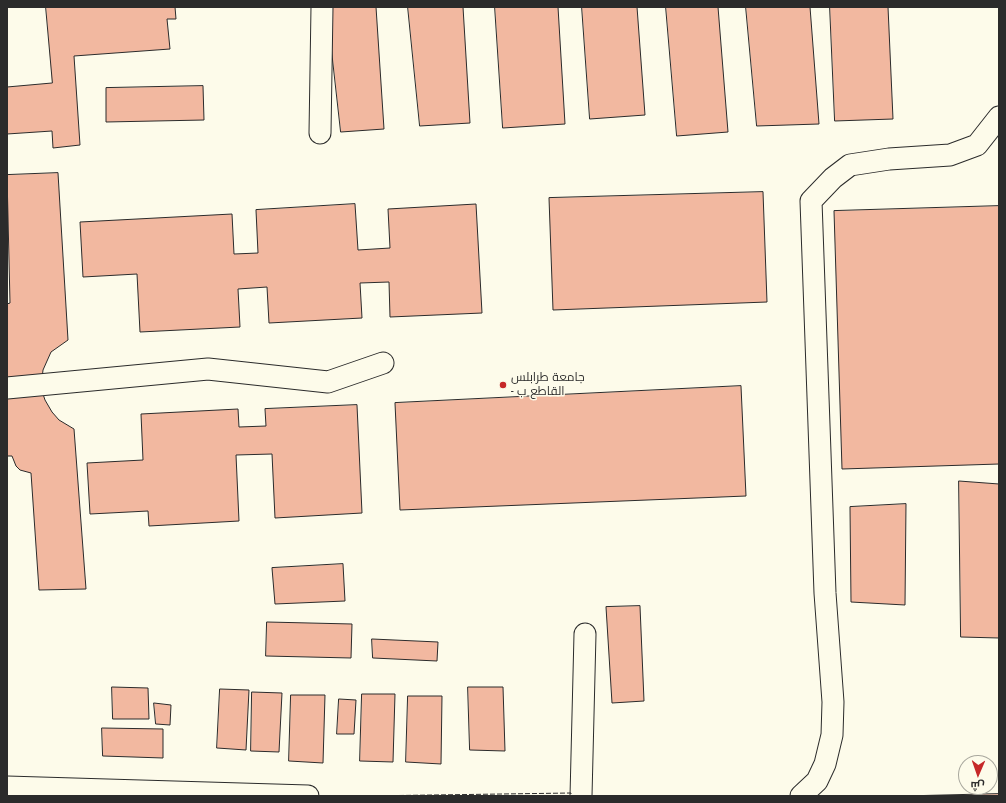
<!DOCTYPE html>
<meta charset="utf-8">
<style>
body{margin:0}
#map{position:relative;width:1006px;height:803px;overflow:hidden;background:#fdfbea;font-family:Jost,Cairo,sans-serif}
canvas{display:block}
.frame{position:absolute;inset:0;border:8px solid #2b2b2b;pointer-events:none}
.north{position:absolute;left:958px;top:755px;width:40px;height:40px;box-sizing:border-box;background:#fdfbea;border:1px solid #a9a89e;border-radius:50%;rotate:182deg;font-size:11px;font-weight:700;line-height:16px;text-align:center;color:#2b2b2b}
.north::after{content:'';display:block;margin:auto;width:14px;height:18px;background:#c62828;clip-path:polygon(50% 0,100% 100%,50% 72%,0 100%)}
</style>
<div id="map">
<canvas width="1006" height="803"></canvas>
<div class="frame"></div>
<div class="north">ش</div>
</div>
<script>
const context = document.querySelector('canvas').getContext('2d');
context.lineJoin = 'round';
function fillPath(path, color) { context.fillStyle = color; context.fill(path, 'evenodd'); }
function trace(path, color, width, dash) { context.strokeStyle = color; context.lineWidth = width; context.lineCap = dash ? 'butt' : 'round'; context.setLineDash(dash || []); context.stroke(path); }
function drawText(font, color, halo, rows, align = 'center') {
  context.font = font + ' Jost,Cairo,sans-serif'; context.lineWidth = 3; context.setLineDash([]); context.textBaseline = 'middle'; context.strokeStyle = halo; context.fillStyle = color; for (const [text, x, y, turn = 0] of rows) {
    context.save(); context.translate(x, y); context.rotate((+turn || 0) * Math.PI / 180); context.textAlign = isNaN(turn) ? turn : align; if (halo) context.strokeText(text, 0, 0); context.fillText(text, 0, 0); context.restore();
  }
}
const building = new Path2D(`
 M46 7H175L176 19H167L170 49 74 56 80 145 53 148 52 131 7 134V87L52 83Z
 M327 7H376L384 129 341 132Z
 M408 7H463L470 123 420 126Z
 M495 7H558L565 124 503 128Z
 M582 7H637L645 115 590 119Z
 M666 7H718L728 132 677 136Z
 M746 7H810L819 124 757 126Z
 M830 7H888L893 119 835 121Z
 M203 86 204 120 106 122V88Z
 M58 173 68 340 51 352 43 370 41 388 45 400 52 412 59 420 74 429 86 589 39 590 31 473 20 470 16 466 12 456H7V304L10 303 7 175Z
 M763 192 767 302 553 310 549 198Z
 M355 204 358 250 390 248 388 209 476 204 482 313 390 317 389 282 360 283 362 318 269 323 267 287 238 289 240 327 140 332 137 274 83 277 80 222 232 214 234 254 258 253 256 210Z
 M999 206V464L842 469 834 211Z
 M741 386 746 496 400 510 395 403Z
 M357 405 362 513 275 518 272 454 236 455 239 521 149 526 148 511 90 514 87 463 143 460 141 414 238 409 239 427 266 426 265 409Z
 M959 481 999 484V638L961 637Z
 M906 504 905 605 851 602 850 507Z
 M343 564 345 601 275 604 272 568Z
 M640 606 644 701 612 703 606 607Z
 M267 622 352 624 351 658 266 656Z
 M372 639 438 642 437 661 373 658Z
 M112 687 148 688 149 719H113Z
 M468 687H503L505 751 470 750Z
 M220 689 249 690 246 750 217 748Z
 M252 692 282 693 279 752 251 751Z
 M362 694H395L393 762 360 761Z
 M291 695H325L323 763 289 761Z
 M408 696H442L441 764 406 762Z
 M339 699 356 700 354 734H337Z
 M154 703 171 705 170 725 156 724Z
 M102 728 163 729V758L103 756Z
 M999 794V796H904Z`);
const minor = new Path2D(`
 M320 133 322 7
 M7 388 208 369 328 382 383 363
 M7 787 308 796
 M581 796 585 634
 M801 796 817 781 825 764 832 735 833 702 825 593 811 201 833 178 850 165 889 159 950 155 977 145 999 117`);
const fence = new Path2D(`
 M364 796 571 793V796`);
const markers = [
 [503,385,4,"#c62828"]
];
const poiNames = [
 ["جامعة طرابلس",511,378],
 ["- القاطع ب",511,392]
];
fillPath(building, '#f2b8a0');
trace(building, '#2b2b2b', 1);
trace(minor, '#2b2b2b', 23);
trace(minor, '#fdfbea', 21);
trace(fence, '#2b2b2b', 1, [5, 2]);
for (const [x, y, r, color] of markers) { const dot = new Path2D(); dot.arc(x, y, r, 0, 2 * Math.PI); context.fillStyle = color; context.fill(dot); trace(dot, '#fdfbea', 1.5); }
drawText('12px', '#2b2b2b', '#fdfbea', poiNames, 'left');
</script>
